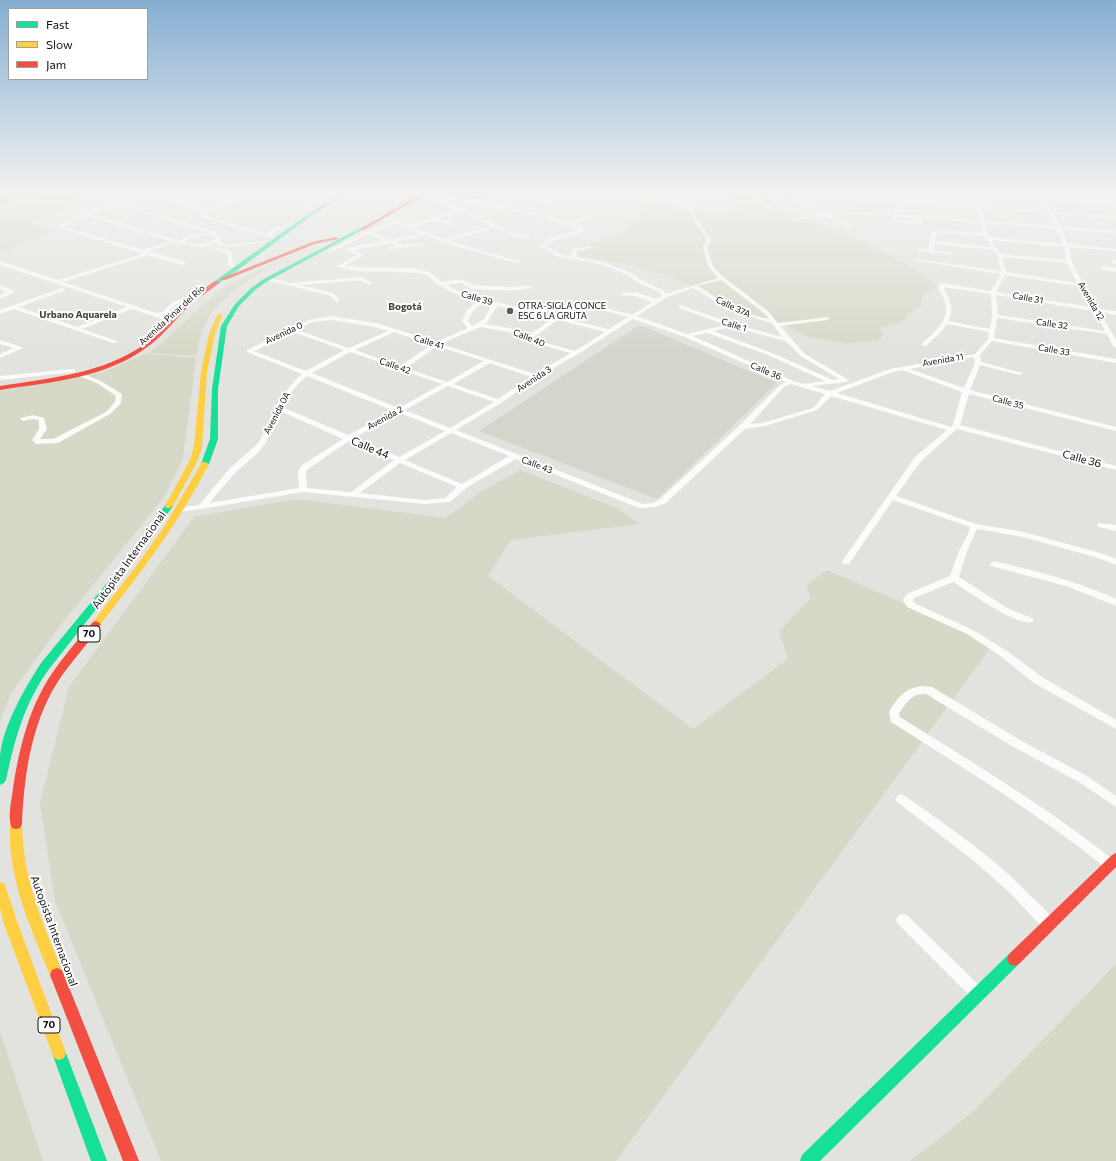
<!DOCTYPE html>
<meta charset="utf-8">
<style>
body{margin:0}
#map{position:relative;width:1116px;height:1161px;overflow:hidden;background:#e2e2de;font-family:Commissioner,sans-serif}
canvas{display:block}
.legend{position:absolute;left:8px;top:8px;width:140px;height:72px;box-sizing:border-box;background:#fff;border:1px solid #a0a09f;margin:0;padding:5px 7px;list-style:none;font-size:12px;color:#11110f}
.legend li{display:flex;align-items:center;gap:8px;height:20px}
.legend b{width:20px;border:1px solid #a0a09f}
</style>
<div id="map">
<canvas width="1116" height="1161"></canvas>
<ul class="legend">
<li><b style="height:5px;background:#16e098"></b>Fast</li>
<li><b style="height:5px;background:#ffcf43"></b>Slow</li>
<li><b style="height:5px;background:#f24e42"></b>Jam</li>
</ul>
</div>
<script>
const context = document.querySelector('canvas').getContext('2d');
context.lineJoin = 'round';
function fillPath(path, color) { context.fillStyle = color; context.fill(path, 'evenodd'); }
function trace(path, color, width, dash) { context.strokeStyle = color; context.lineWidth = width; context.lineCap = dash ? 'butt' : 'round'; context.setLineDash(dash || []); context.stroke(path); }
function drawText(font, color, halo, rows, align = 'center') {
  context.font = font + ' Commissioner,sans-serif'; context.lineWidth = 4; context.setLineDash([]); context.textBaseline = 'middle'; context.strokeStyle = halo; context.fillStyle = color; for (const [text, x, y, turn = 0] of rows) {
    context.save(); context.translate(x, y); context.rotate((+turn || 0) * Math.PI / 180); context.textAlign = isNaN(turn) ? turn : align; if (halo) context.strokeText(text, 0, 0); context.fillText(text, 0, 0); context.restore();
  }
}
const built = new Path2D(`
 M640 325 777 383 657 499 479 431Z`);
const green = new Path2D(`
 M0 190H97L77 196 67 209 31 221 52 231 0 254Z
 M714 190H800L801 194 806 196 775 199 771 201 770 203 781 210C835 232 893 248 937 287L928 291 921 300 922 305 906 316 904 320 897 324 882 327 880 331 883 335 878 340 851 343 829 341 806 336 787 326 715 300 693 286 649 270 632 265 581 257 575 252 580 248 623 233 628 230 629 223 639 218 647 206C673 206 716 219 738 210L729 199Z
 M322 242C281 263 229 282 205 324 200 334 198 345 196 356L148 353 161 344 199 308 225 286Z
 M145 354 196 358 183 459 164 497 63 622 10 695 0 722V391L103 372Z
 M520 470 617 508 639 524 511 540 488 576 693 729 788 659 779 631 811 598 806 586 827 570 994 643 616 1161H161L55 901 40 803 69 687 194 517 296 499 446 518 482 491Z
 M1116 964V1161H910L973 1112Z
 M0 1031 43 1161H0Z`);
const river = new Path2D(`
 M28 190H42L0 203V198Z`);
const building = new Path2D(`
 M452 190H496L479 199 452 195Z`);
const street = new Path2D(`
 M143 190 208 209 235 200 201 190H209L242 200 210 211 207 216 266 234 275 228 288 225 290 226 279 230 271 235 275 237 273 238 202 218 205 211 139 191Z
 M275 190C287 190 307 194 314 203L311 210 309 211 307 210 310 203 308 200Z
 M286 190 316 194 347 190C328 199 306 198 286 190Z
 M525 190H531L503 206 535 212 570 222 576 219 590 217 592 218 574 223 584 229V231C571 238 556 237 544 245L562 255 571 256 573 249 591 246V248L577 251 576 257 604 262 633 274 639 279 663 290 666 294 718 278 708 266 703 247 707 239 689 213 687 208 654 190H661L669 194 691 206 693 213 711 239 707 247 713 266 720 274 769 312 778 323 829 317 830 318 827 320 780 326 805 354 849 380 846 382 812 386 830 391 890 369 975 354 988 339 989 332 947 324 941 332 926 346 921 345C932 333 951 321 945 302 944 297 940 292 938 287L942 283 991 291 1001 274 914 260 916 259 1001 271 997 255 993 250 935 244 933 250 953 253 951 254 918 251 916 250 918 249H928L932 230 982 233 981 223 921 218 922 223 920 224 893 222 892 216 836 213 824 214 836 217 852 225 850 227 832 219 822 216 793 221V219L819 214 794 201 757 199 772 207 770 209 755 202 753 198 756 197 793 199 843 198 890 201 892 203 843 200 800 201 822 212 836 211 893 214 899 200 864 190H872L901 198 908 190H913L904 199 975 206 971 194 934 190H974L975 192 1040 197 1037 190H1041L1045 197 1116 203V205L1046 200 1051 211 1116 216V218L1053 214 1059 226 1116 231V233L1061 229 1068 244 1116 249V251L1069 247 1072 262 1096 308 1116 311V315L1100 312 1116 340V348L1113 346 1107 334 997 318 994 338 1116 359V363L992 341 980 355 981 362 1023 373 1020 375 980 365 970 390 1116 427V431L969 394 960 425 1116 466V470L957 429 921 461 896 496 976 524 1024 532 1104 554 1116 559V565L1098 558 1023 537 977 529 967 551 959 577 1009 609 1032 618 1034 620 1032 622C1017 627 968 591 953 582L914 598 913 600 914 603 973 630 1007 651 1042 677 1116 720V729L1034 683 999 655 967 634 907 607 903 600 907 594 950 576 959 551 968 534 970 527 893 500 849 564H843L842 562 843 560 915 457 947 430 831 396 817 410 765 426 745 429 666 503 656 507 639 508 516 459 469 486 450 502H447L424 504 303 492 201 509 177 512 176 510 177 508 199 505 230 468 253 448 259 442 279 400 296 379 302 374 247 352V350L309 320 330 316 376 323 436 342 468 328 462 321 467 310 476 303C471 298 458 295 451 292 447 289 441 287 437 284 432 280 429 275 423 274 401 270 353 275 337 266L357 255 347 250V248L385 241 369 234 331 252 327 251 367 231 393 222 382 218V216L401 221 408 225 455 210 441 203 422 199V197L444 201 460 208H464L463 210 513 233 530 235V236C520 241 504 232 494 228L449 241 521 262 516 263 442 242 426 235 395 242 403 245 426 243V245H424L390 249H388V247L397 246 390 243 354 250 363 255 345 266 353 267C373 268 411 265 429 272 434 275 437 278 441 282L461 279 474 285 512 287 529 285 532 287 531 288 512 291 473 289 460 283 446 285 466 295 556 316 574 304 588 300 591 302 589 303 632 315 652 302 635 296 621 295V293L636 292 656 299 662 296 659 292 635 281 629 276 601 264 559 257 539 245 549 239 579 230 571 226 535 215 428 195 430 194 478 201 495 195 496 197 483 202 498 205ZM976 194 1042 199 1047 211 980 206ZM902 202 909 203 976 208 980 220 897 214ZM981 208 1048 213 1054 226 985 221ZM459 211 491 226 444 239 412 227 434 220 451 225V223L438 218ZM897 217 916 218 917 221 897 220ZM985 223 1056 229 1063 244 989 237ZM397 224 421 234 391 240 373 232ZM936 233 984 236 991 247 935 241ZM991 240 1064 247 1066 260 1001 254ZM1002 257 1067 263 1077 283 1006 272ZM1005 275 1079 286 1090 307 996 292ZM721 280 765 314 769 319C743 315 720 300 698 286ZM944 287 991 294 992 316 990 329 948 321C956 305 948 301 944 287ZM693 288 720 304 741 314 772 323 782 337 734 324 681 305 678 307 679 308 726 325 687 334 637 316 667 297ZM996 295 1093 311 1097 315 1105 331 998 315ZM481 302 492 304 484 319 472 326 468 321 472 312 481 304ZM583 305 628 317 609 329 561 318 578 306ZM497 306 552 319 529 335 510 328 485 324 489 320ZM633 319 685 337 786 382 780 385 740 425 660 499 654 503 643 504 456 430 501 403 538 377 578 354ZM330 320 375 327 388 331 349 348 297 330 312 322ZM558 320 605 332 575 351 538 341 534 337ZM481 327 509 332 528 338 534 343 571 353 535 374 441 344 470 331H474L475 329ZM732 327 786 341 801 356 839 379 833 380 772 353 713 331ZM293 332 344 350 306 371 254 351ZM394 332 431 345 400 366 355 350ZM707 333 768 355 825 381 803 384 793 381 693 336ZM437 346 484 361 447 382 406 368ZM350 352 442 384 399 408 312 373ZM974 357 975 363 964 388 910 369ZM490 363 531 377 498 399 453 384ZM902 370 962 392 953 425 951 427 837 393 893 372ZM307 376 394 411 348 435 282 407C288 395 297 384 307 376ZM791 384 825 394 813 408 762 423 750 424 784 387ZM448 386 494 402 450 428 405 410ZM280 411 343 439 302 465 298 471 299 488 209 503 236 472 259 452 266 442ZM400 413 445 431 399 457 354 438ZM451 433 509 456 462 484 405 460ZM349 441 394 460 351 492 307 488 306 471 308 469ZM400 463 457 487 445 498 424 500 360 493Z
 M536 190H563L562 192 591 197 589 198 560 194 545 205 543 203 555 194Z
 M1101 190 1116 191V193L1103 191Z
 M118 203 214 231 220 238 221 243 231 245 265 241 267 242 231 247 217 245 216 242 208 246 196 247 175 242 149 251 185 262V264L183 265 140 253 57 227 83 212ZM118 205 210 233 188 235 180 241 90 213ZM85 215 171 241 143 250 63 227ZM207 235 214 236 215 238C207 245 195 246 184 242L191 237Z
 M215 247 231 251 234 267 229 266 227 253 215 249Z
 M143 254 145 255V256L63 282 156 313 162 312 173 302 188 297 191 299 177 304 166 314 162 315 170 318V320H166L132 309 82 329 117 341V343H113L14 309 0 314V310L62 288 65 290 64 291 19 307 77 327 127 307 0 265V261L58 280Z
 M1114 260H1116V264L1111 262Z
 M1103 266 1116 268V272L1101 269V267Z
 M268 277 290 283 362 277 372 283 369 285 361 281H353L299 285 333 293 340 300 337 302 329 295 266 280V278Z
 M0 285 14 291 15 292 0 299V295L7 292 0 289Z
 M0 340 22 347 23 348 0 358V354L14 348 0 344Z
 M73 369 75 370V372L0 380V376Z
 M78 372 101 381 122 394 121 403 110 414 58 443 36 444 32 440 39 429V420L33 419 23 421 20 419 21 418 33 415 44 418 47 429 40 439H53L106 412 115 402 116 396 97 383 76 375V373Z
 M1098 523 1116 525V531L1098 527 1097 525Z
 M994 561C1036 571 1077 581 1116 599V606L1069 587 991 566 990 564Z
 M921 686 932 687 1020 740 1087 776 1116 796V807L1079 782 1012 746 926 694C912 693 907 702 899 713L900 717C973 763 1047 807 1115 861V869L1111 871 1107 869C1039 814 965 769 891 722L889 712C896 699 905 688 921 686Z
 M901 794 905 796C948 826 992 856 1029 894 1038 903 1050 913 1055 924L1053 928 1048 930 1043 928 1010 893 974 861 897 802 895 799 897 796Z
 M903 914 908 916 983 989 985 994 983 999 978 1001 973 999 898 924 896 920 898 916Z`);
const fast = new Path2D(`
 M348 190H354L318 211 235 272 219 283H215V281L298 221Z
 M360 228 364 229 266 282 254 291 239 306 227 326 218 389V439L209 464 205 466H202L201 464 210 439 212 389 221 326 235 304 250 289 262 280Z
 M166 504H169L173 506 127 570 49 669C24 704 15 738 6 780L4 783 0 785C0 775 0 766 0 757 2 727 25 688 41 663L121 566Z
 M1014 952 1019 954 1021 959 1019 964 820 1161H800L802 1155 1009 954Z
 M59 1046 64 1048 107 1161H91L52 1053 54 1048Z`);
const slow = new Path2D(`
 M220 313 223 315 215 334 207 372 202 446 198 460 173 506 169 508H166L165 506 190 460 194 446 201 372 209 334 217 315Z
 M202 462H205L209 464C179 523 140 574 99 626H93L91 624 93 622 137 565 164 527Z
 M16 819 20 820 22 824C23 880 43 924 64 975L62 980 57 982 52 980C34 935 11 888 10 838 10 832 9 826 12 820Z
 M0 882 5 884 6 888 18 924 66 1053 64 1058 59 1060 54 1058 52 1053 4 924 0 909Z`);
const jam = new Path2D(`
 M427 190H433L364 230 360 229Z
 M336 237 338 238V239L315 244 225 280 220 279 312 242Z
 M215 281 220 282C212 290 201 295 193 302 178 316 166 333 150 345 108 378 51 382 0 390V386C50 378 103 374 145 344 161 332 172 316 186 303 195 294 205 288 215 281Z
 M96 621 101 624C88 645 70 662 57 683 31 724 24 777 22 824L20 828 16 829 12 828C7 818 12 799 13 788 19 750 28 711 49 678 62 658 78 640 93 622Z
 M1116 853V867L1019 964 1014 966 1009 964 1007 959 1009 954 1112 855Z
 M57 968 62 970 139 1161H123L50 975 52 970Z`);
const markers = [
 [510,311,4,"#5a5a57"]
];
const farStreetnames = [
 ["Calle 39",477,298,16],
 ["Calle 31",1028,298,10],
 ["Avenida 12",1091,301,60],
 ["Calle 37A",733,307,25],
 ["Avenida Pinar del Río",172,315,-42],
 ["Calle 32",1052,324,8],
 ["Calle 1",734,325,17],
 ["Avenida 0",284,333,-25],
 ["Calle 40",529,338,21],
 ["Calle 41",429,342,17],
 ["Calle 33",1054,350,10],
 ["Avenida 11",943,360,-10],
 ["Calle 42",395,366,19],
 ["Calle 36",766,371,23],
 ["Avenida 3",534,379,-33],
 ["Calle 35",1008,402,15],
 ["Avenida 0A",277,413,-62],
 ["Avenida 2",385,418,-29],
 ["Calle 43",537,465,21]
];
const farPoinames = [
 ["OTRA-SIGLA CONCE",518,306],
 ["ESC 6 LA GRUTA",518,316]
];
const farNeighbourhoodnames = [
 ["Bogotá",405,307],
 ["Urbano Aquarela",78,315]
];
const shields = [
 [89,634,22],
 [49,1025,22]
];
const shieldNames = [
 ["70",89,634],
 ["70",49,1025]
];
const streetNames = [
 ["Calle 44",370,448,23],
 ["Calle 36",1082,459,15],
 ["Autopista Internacional",129,560,-54],
 ["Autopista Internacional",54,931,70]
];
fillPath(built, '#d4d5cb');
fillPath(green, '#d6d9c7');
fillPath(river, '#92a6b2');
fillPath(building, '#888885');
fillPath(street, '#fbfbfa');
fillPath(fast, '#16e098');
fillPath(slow, '#ffcf43');
fillPath(jam, '#f24e42');
const sky = context.createLinearGradient(0, 0, 0, 353);
sky.addColorStop(0, '#85aed2');
sky.addColorStop(0.54, '#f2f2f0');
sky.addColorStop(1, '#f2f2f000');
context.fillStyle = sky;
context.fillRect(0, 0, 1116, 353);
for (const [x, y, r, color] of markers) { const dot = new Path2D(); dot.arc(x, y, r, 0, 2 * Math.PI); context.fillStyle = color; context.fill(dot); trace(dot, '#fff', 1.5); }
drawText('9px', '#11110f', '#fff', farStreetnames);
drawText('9px', '#11110f', '#fff', farPoinames, 'left');
drawText('bold 10px', '#43443e', '#fff', farNeighbourhoodnames);
for (const [x, y, w] of shields) { const box = new Path2D(); box.roundRect(x - w / 2, y - 8, w, 16, 3); context.fillStyle = '#fff'; context.fill(box); trace(box, '#11110f', 1); }
drawText('bold 10px', '#11110f', null, shieldNames);
drawText('11px', '#11110f', '#fff', streetNames);
</script>
